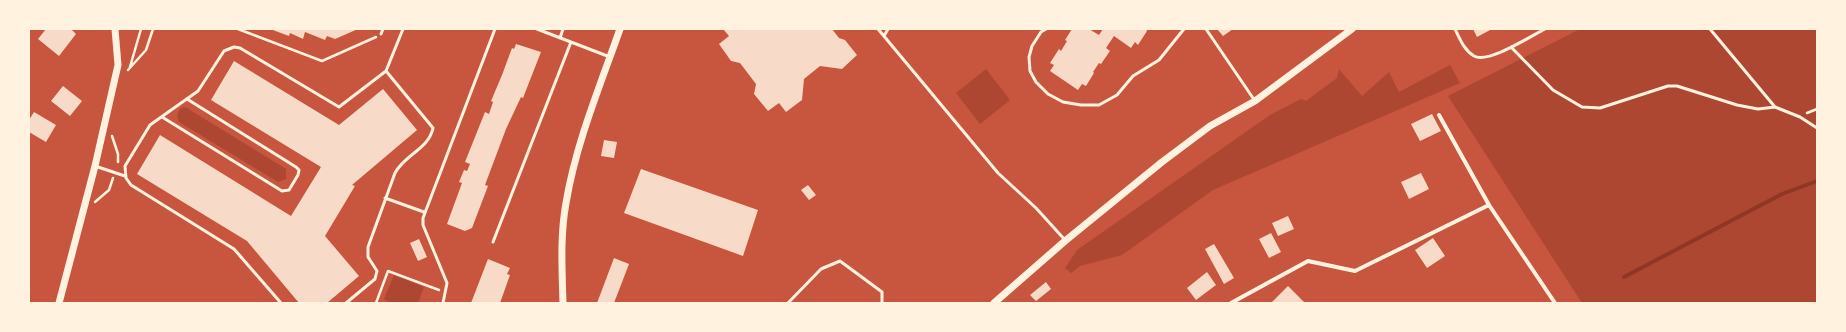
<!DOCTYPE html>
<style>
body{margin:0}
#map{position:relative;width:1846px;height:332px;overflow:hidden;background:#c8553d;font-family:Lato,sans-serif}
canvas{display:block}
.frame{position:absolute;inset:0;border:30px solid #fff3e0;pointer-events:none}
</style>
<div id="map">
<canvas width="1846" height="332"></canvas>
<div class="frame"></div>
</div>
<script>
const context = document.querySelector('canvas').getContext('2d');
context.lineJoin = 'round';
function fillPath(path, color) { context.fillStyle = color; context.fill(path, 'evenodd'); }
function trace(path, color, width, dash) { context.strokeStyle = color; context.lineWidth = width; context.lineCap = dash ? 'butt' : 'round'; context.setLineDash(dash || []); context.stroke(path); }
const green = new Path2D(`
 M1580 29H1817V303H1582L1448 96Z
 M1450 65 1460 83 1213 190 1122 255 1080 266 1071 273 1065 268 1077 250 1270 115 1301 99 1306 101 1337 78 1339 69 1362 96 1389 72 1399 92Z
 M986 69 1010 100 980 124 956 93Z
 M184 107 187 108 286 169V179L278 182 179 122 177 115 180 109Z
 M394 275 424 287 418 303H390L384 299Z`);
const stream = new Path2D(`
 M1624 277 1782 194 1817 181`);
const building = new Path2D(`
 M46 29H71L76 34 59 56 38 39Z
 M270 29H358L335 39 327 36 325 40 305 32 303 39 290 33 289 36Z
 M723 29H832L839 38 845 40 857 55 842 69 820 66 804 79 802 100 786 112 779 103 768 111 754 94 756 84 740 63 731 61 719 44 729 36Z
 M1072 29H1089L1099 35 1103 29H1146L1147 31 1138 45 1135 42 1131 48 1114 36 1106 48 1110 51 1101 64 1099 63 1093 72 1094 73 1086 86 1082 84 1078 90 1050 71 1054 65 1050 63 1059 49 1061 51 1067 41 1065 40Z
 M1217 29H1233L1223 36Z
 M1473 29H1492L1477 37Z
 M516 44 541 52 523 98 521 97 506 129 485 185 488 186 472 228 465 231 447 224 462 183 459 182 464 170 467 171 470 164 465 162 485 112 489 114 493 102 491 101 502 75 512 48 514 49Z
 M234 61 339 125 383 89 417 130 352 185 355 186 325 236 359 276 327 303H299L247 241 137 174 160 135 291 216 321 167 211 100Z
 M63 86 82 101 70 116 51 101Z
 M34 112 56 125 46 142 29 132V120Z
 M1432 114 1441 131 1420 141 1411 124Z
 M604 140 617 142 614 158 601 156Z
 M641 169 758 210 743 256 624 213Z
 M1421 173 1429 189 1409 199 1401 182Z
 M808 185 816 195 809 200 801 190Z
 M1288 216 1294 229 1278 236 1272 223Z
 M1271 233 1281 252 1269 258 1259 239Z
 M1433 238 1445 256 1427 268 1415 250Z
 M419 239 427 257 418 261 410 243Z
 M1214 244 1234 278 1224 284 1205 249Z
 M614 258 629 264 614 303H597Z
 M488 259 510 268 507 274 510 275 500 303H471Z
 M1207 272 1216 285 1196 300 1187 288Z
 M1046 282 1051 289 1036 301 1030 295Z
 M1288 286 1305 303 1272 302Z`);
const path = new Path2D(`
 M238 29 322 61 376 37
 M130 67 141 29
 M128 70 146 50 153 29
 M1807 113 1817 109
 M112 136 118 154V162
 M95 202 109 190 113 178
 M376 303 388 271 439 290`);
const service = new Path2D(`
 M537 29 610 57
 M878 29 998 173 1036 208 1065 240
 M1046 29 1041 32 1032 46 1029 57 1030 71 1036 82 1048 94 1063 102 1081 105H1099L1117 95 1133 76 1159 60 1184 29
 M1206 29 1255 101
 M1455 29C1460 39 1464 50 1474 56 1488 64 1531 36 1545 29
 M1710 29 1775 107 1800 117 1817 128
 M381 34 383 29
 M884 36 888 29
 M560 38 563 29
 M1511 47 1553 90 1582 107 1600 108 1668 86H1677L1737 105 1758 109 1775 107
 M162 117 282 191 289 190 298 175 299 170 296 167 187 99
 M95 166 125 176
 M385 198 424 212
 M493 242 571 42
 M281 303 234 249 131 185 126 178 125 166 150 125 198 91 224 51 234 47 240 48 339 107 386 71 403 29
 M346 303 375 279 377 271 368 257V247L395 173C404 155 429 149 433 128L386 71
 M443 303 447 283 423 225V218L495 29
 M788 303 821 269 840 261 882 292V303`);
const minor = new Path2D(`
 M1439 115 1489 205 1555 303
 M1231 303 1308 261 1355 271 1489 205`);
const tertiary = new Path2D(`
 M59 303 95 166 118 65 115 29
 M563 303C562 269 560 236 566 203 576 143 600 86 620 29
 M994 303 1065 241 1162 162 1210 126 1255 101 1352 29`);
fillPath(green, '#ae4732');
trace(stream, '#8f3625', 4);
fillPath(building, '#f7dbc8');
trace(path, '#fff3e0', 2.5);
trace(service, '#fff3e0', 3);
trace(minor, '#fff3e0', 4);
trace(tertiary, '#fff3e0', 7);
</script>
